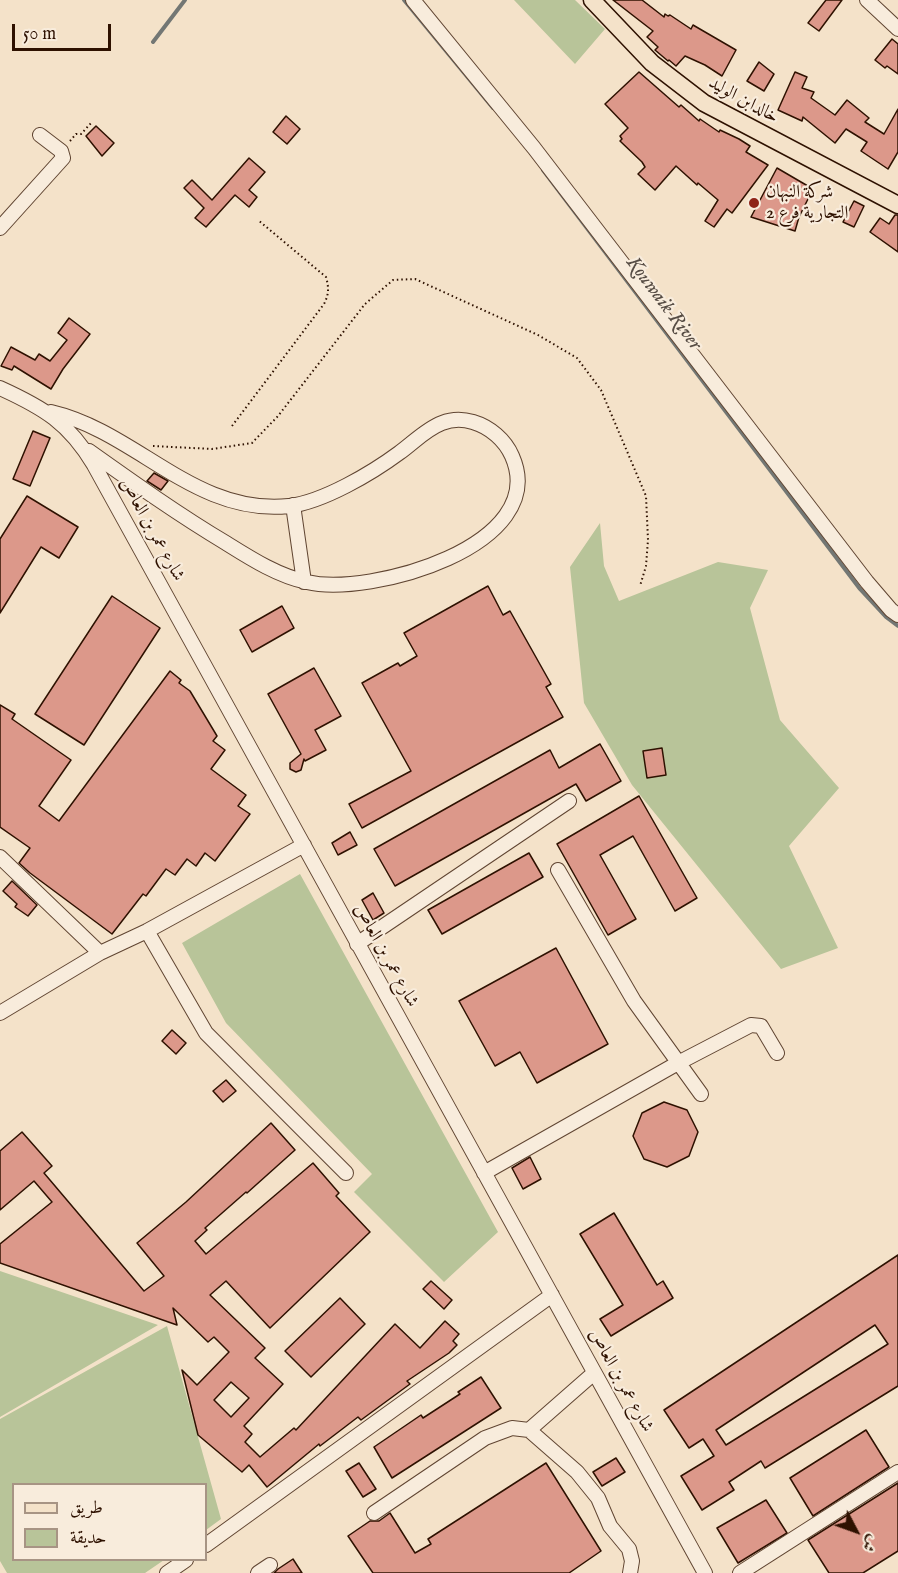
<!DOCTYPE html>
<meta charset="utf-8">
<style>
body{margin:0}
#map{position:relative;width:898px;height:1573px;overflow:hidden;background:#f4e2c9;font-family:"IM FELL English",Amiri,serif}
canvas{display:block}
.legend{position:absolute;left:12px;top:1483px;width:195px;height:78px;box-sizing:border-box;background:#f8ecdc;border:2px solid #a79484;margin:0;padding:8px 10px;list-style:none;font-size:18px;color:#2e1100}
.legend li{display:flex;align-items:center;gap:12px;height:30px}
.legend b{width:30px;border:2px solid #a79484}
.north{position:absolute;left:826px;top:1501px;width:60px;height:60px;-webkit-text-stroke:4px #f8ecdc;paint-order:stroke;rotate:131deg;font-size:16px;font-weight:700;line-height:24px;text-align:center;color:#2e1100}
.north::after{content:'';display:block;margin:auto;width:21px;height:27px;background:#2e1100;clip-path:polygon(50% 0,100% 100%,50% 72%,0 100%)}
.scale{position:absolute;left:12px;top:24px;width:99px;height:27px;box-sizing:border-box;border:3px solid #2e1100;border-top:0;padding-left:8px;font-size:18px;line-height:21px;white-space:nowrap;color:#2e1100;-webkit-text-stroke:4px #f8ecdc;paint-order:stroke}
</style>
<div id="map">
<canvas width="898" height="1573"></canvas>
<ul class="legend">
<li><b style="height:8px;background:#f4e2c9"></b>طريق</li>
<li><b style="height:16px;background:#b8c499"></b>حديقة</li>
</ul>
<div class="north">ش</div>
<div class="scale">50 m</div>
</div>
<script>
const context = document.querySelector('canvas').getContext('2d');
context.lineJoin = 'round';
function fillPath(path, color) { context.fillStyle = color; context.fill(path, 'evenodd'); }
function trace(path, color, width, dash) { context.strokeStyle = color; context.lineWidth = width; context.lineCap = dash ? 'butt' : 'round'; context.setLineDash(dash || []); context.stroke(path); }
function drawText(font, color, halo, rows, align = 'center') {
  context.font = font + ' "IM FELL English",Amiri,serif'; context.lineWidth = 4.5; context.setLineDash([]); context.textBaseline = 'middle'; context.strokeStyle = halo; context.fillStyle = color; for (const [text, x, y, turn = 0] of rows) {
    context.save(); context.translate(x, y); context.rotate((+turn || 0) * Math.PI / 180); context.textAlign = isNaN(turn) ? turn : align; if (halo) context.strokeText(text, 0, 0); context.fillText(text, 0, 0); context.restore();
  }
}
const green = new Path2D(`
 M514 0H575L605 29 575 64Z
 M600 523 604 566 619 601 718 562 768 570 750 608 780 720 839 788 789 846 838 948 781 969 632 785 584 703 570 567Z
 M300 874 498 1232 444 1282 354 1192 372 1174 226 1023 182 943Z
 M0 1271 158 1325 0 1417Z
 M167 1326 221 1519 206 1530V1484H14V1560H164L145 1573H7L0 1561V1419Z`);
const stream = new Path2D(`
 M404 0 493 108
 M153 42 185 0
 M543 170 860 589 886 617 898 626`);
const building = new Path2D(`
 M613 0H642L664 17 665 14 668 16 670 15 691 29 693 25 736 50 722 76 705 65 685 56 676 66 669 60 668 61 655 50 658 47 647 37 653 31Z
 M826 0H842L819 31 808 23Z
 M892 39 898 44V74L887 66 885 68 875 60Z
 M759 62 774 74 764 91 747 81Z
 M639 72 679 107 681 105 699 121 700 119 719 132 720 130 739 139 750 146 746 152 768 165 732 213 727 209 714 227 705 221 718 200 698 183 697 185 676 166 655 190 638 174 645 167 642 162 620 141 622 139 620 136 628 128 605 104Z
 M795 72 807 77 802 88 814 92 811 98 835 115 847 100 869 118 865 122 884 134 898 109V152L888 169 861 151 867 142 846 129 835 143 803 117 802 121 778 110Z
 M286 116 300 129 287 144 273 132Z
 M96 126 114 143 102 156 86 136Z
 M249 158 265 172 249 190 257 197 249 207 235 195 206 227 195 218 204 208 184 188 192 180 212 200Z
 M777 168 813 189 799 217 795 231 751 217Z
 M854 201 864 206 854 227 843 222Z
 M895 215H898V252L870 232 880 218 889 224Z
 M69 318 90 334 63 369 51 389 14 366 12 370 1 366 11 347 35 360 39 354 50 361 67 340 58 333Z
 M33 431 50 438 30 486 13 479Z
 M154 473 168 481 161 490 147 481Z
 M27 496 78 527 59 558 41 547 0 613V539Z
 M488 586 503 615 510 611 551 684 546 687 563 717 362 828 349 804 411 771 362 683 398 663 400 666 417 656 404 633Z
 M112 596 160 628 84 745 35 714Z
 M282 606 294 628 252 652 240 630Z
 M314 668 341 716 315 730 326 750 305 761 304 759 301 770 296 772 290 769V763L301 754 268 694Z
 M170 671 181 680 179 683 190 691 217 736 213 741 225 750 211 769 246 795 238 806 250 814 215 861 205 853 196 866 187 859 175 875 166 869 146 896 143 894 112 934 30 873 19 863 30 848 0 827V705L15 714 12 719 71 760 39 806 59 821Z
 M600 744 621 781 586 801 576 784 395 886 374 849 550 750 559 768Z
 M662 748 666 775 647 778 643 751Z
 M639 796 697 898 675 911 633 836 600 855 636 919 608 935 557 844Z
 M350 832 357 845 338 855 332 843Z
 M529 853 543 877 442 934 428 910Z
 M12 881 37 905 28 916 15 907 17 904 3 891Z
 M373 893 384 913 373 920 362 900Z
 M556 948 608 1044 537 1083 520 1052 495 1066 459 1001Z
 M172 1030 186 1043 176 1054 162 1041Z
 M226 1080 236 1091 223 1102 213 1091Z
 M664 1102 687 1110 698 1132 689 1156 667 1167 644 1159 633 1136 642 1113Z
 M271 1123 295 1150 247 1193 246 1192 205 1228 207 1230 195 1241 206 1254 313 1163 339 1193 336 1196 370 1232 270 1328 226 1281 210 1295 265 1348 255 1358 283 1384 244 1426 252 1434 245 1442 260 1457 294 1428 296 1430 395 1324 420 1348 445 1321 459 1334 453 1341 457 1345 449 1353 407 1381 410 1384 361 1420 358 1417 320 1446 319 1444 267 1487 249 1465 242 1472 198 1435 182 1370 197 1385 229 1352 214 1337 208 1342 173 1308 177 1325 0 1263V1244L52 1202 34 1181 0 1210V1151L22 1132 52 1166 44 1173 144 1291 164 1276 137 1243 186 1202ZM231 1382 249 1398 231 1417 214 1400Z
 M530 1157 541 1179 523 1189 512 1168Z
 M614 1213 657 1285 663 1281 673 1298 611 1336 600 1319 623 1305 580 1234Z
 M898 1255V1386L765 1468 761 1461 729 1482 734 1490 702 1510 681 1476 714 1456 703 1439 689 1448 664 1410ZM875 1325 888 1344 726 1445 716 1430Z
 M431 1281 452 1300 444 1309 423 1289Z
 M340 1298 365 1324 311 1377 285 1351Z
 M481 1377 501 1408 392 1478 374 1447 421 1415 423 1418 460 1394 458 1392Z
 M866 1430 889 1467 813 1516 790 1478Z
 M616 1458 625 1472 602 1486 593 1472Z
 M359 1463 376 1489 363 1497 346 1471Z
 M546 1463 601 1551 569 1573H373L348 1536 370 1521H379L390 1513 415 1553 431 1544 428 1539Z
 M898 1483V1551L863 1573H829L808 1540Z
 M766 1500 787 1533 738 1563 717 1528Z
 M293 1559 302 1573H274L278 1569Z`);
const path = new Path2D(`
 M70 141 76 134H81L92 122
 M232 426 324 304C329 294 329 288 326 277L258 220
 M153 446 212 449 252 443 278 416 365 304 393 280 415 279 538 335 577 358 601 390 646 496 648 540 646 566 640 586`);
const minor = new Path2D(`
 M413 0 534 148 867 582 891 610 898 615
 M867 0 898 29
 M0 228 63 158 61 151 40 135
 M0 388C44 408 69 423 94 465L705 1573
 M51 412C137 432 195 516 289 506 323 502 372 473 399 453 413 443 426 429 442 423 452 419 463 419 473 422 490 427 505 440 512 456 552 546 369 597 307 582 278 576 250 558 226 543 179 515 134 483 89 451
 M293 505 304 582
 M0 857 100 953
 M558 870 634 1001 701 1094
 M147 931 206 1033 346 1173
 M357 944 569 801
 M0 1013 100 953 147 931 304 845
 M484 1173 678 1063 751 1025 761 1026 777 1053
 M529 1430 594 1373
 M374 1513 485 1438 512 1428 529 1430 577 1472 598 1498 610 1526 629 1549 632 1561 630 1573
 M206 1545 552 1295
 M167 1573 186 1560
 M258 1573 270 1565
 M740 1573 898 1472`);
const major = new Path2D(`
 M592 0 652 63 704 103 898 205`);
const markers = [
 [754,203,6,"#8f2418"]
];
const streetNames = [
 ["خالدابن الوليد",743,101,29],
 ["شارع عمر بن العاص",151,530,61],
 ["شارع عمر بن العاص",385,956,61],
 ["شارع عمر بن العاص",620,1381,61]
];
const poiNames = [
 ["شركة النبهان",766,193],
 ["التجارية فرع 2",766,214]
];
const waterNames = [
 ["Kouwaik River",663,304,53]
];
fillPath(green, '#b8c499');
trace(stream, '#737774', 4);
fillPath(building, '#dc988a');
trace(building, '#2e1100', 1.5);
trace(minor, '#604532', 16);
trace(major, '#2e1100', 19);
trace(path, '#2e1100', 2, [1.5, 3]);
trace(minor, '#f8ecdc', 14);
trace(major, '#f4e2c9', 16);
for (const [x, y, r, color] of markers) { const dot = new Path2D(); dot.arc(x, y, r, 0, 2 * Math.PI); context.fillStyle = color; context.fill(dot); trace(dot, '#f8ecdc', 2); }
drawText('18px', '#2e1100', '#f8ecdc', streetNames);
drawText('18px', '#2e1100', '#f8ecdc', poiNames, 'left');
drawText('italic 20px', '#564c44', '#f8ecdc', waterNames);
</script>
